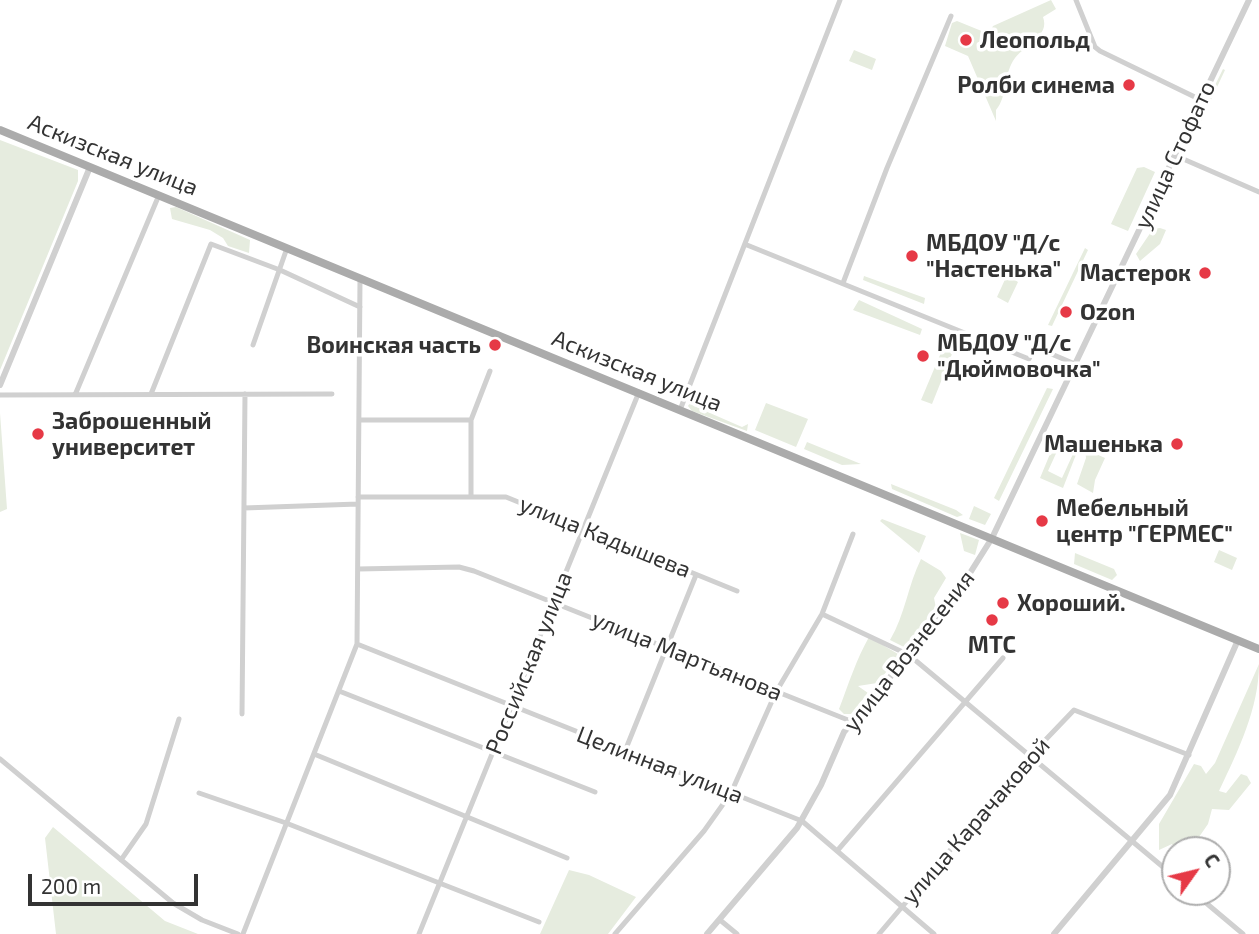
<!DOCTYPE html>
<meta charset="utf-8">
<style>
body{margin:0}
#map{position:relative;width:1259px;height:934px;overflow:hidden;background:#fff;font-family:"Exo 2",sans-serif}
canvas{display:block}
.north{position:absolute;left:1161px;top:836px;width:70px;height:70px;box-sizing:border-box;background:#fff;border:2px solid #adadad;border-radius:50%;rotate:56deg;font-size:19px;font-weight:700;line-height:28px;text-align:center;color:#333}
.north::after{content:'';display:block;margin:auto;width:24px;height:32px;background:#e63946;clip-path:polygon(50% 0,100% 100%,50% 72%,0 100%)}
.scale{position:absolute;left:28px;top:874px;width:170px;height:32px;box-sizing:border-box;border:4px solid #333;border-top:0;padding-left:9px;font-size:21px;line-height:24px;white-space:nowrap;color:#333;-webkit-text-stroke:5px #fff;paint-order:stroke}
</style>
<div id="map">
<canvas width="1259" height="934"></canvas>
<div class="north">С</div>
<div class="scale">200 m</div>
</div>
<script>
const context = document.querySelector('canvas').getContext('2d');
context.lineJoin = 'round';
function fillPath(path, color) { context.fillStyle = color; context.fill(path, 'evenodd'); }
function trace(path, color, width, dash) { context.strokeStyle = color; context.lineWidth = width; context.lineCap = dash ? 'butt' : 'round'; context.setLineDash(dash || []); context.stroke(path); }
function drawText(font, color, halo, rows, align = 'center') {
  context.font = font + ' "Exo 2",sans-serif'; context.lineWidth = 7; context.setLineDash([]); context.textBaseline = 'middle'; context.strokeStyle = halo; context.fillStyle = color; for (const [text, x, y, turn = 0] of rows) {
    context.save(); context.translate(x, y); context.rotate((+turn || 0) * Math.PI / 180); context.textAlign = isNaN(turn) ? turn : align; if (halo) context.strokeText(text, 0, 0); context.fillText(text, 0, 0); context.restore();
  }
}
const green = new Path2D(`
 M1051 0 1056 9 1043 17C1050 36 1026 44 1015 58 1003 74 1008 96 996 110V121L968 56 945 46 952 23 957 21 989 34 993 26Z
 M854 50 876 59 872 70 849 61Z
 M1223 69 1225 70 1195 134 1192 132Z
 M0 140 78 170V181L0 370Z
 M1144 167 1155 172 1128 231 1111 224 1137 168Z
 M176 207 250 240 249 253 228 246 223 238 210 230 172 219 170 208Z
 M1160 228 1166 230 1160 244 1140 261 1136 254 1153 229Z
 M1085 248 1088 250 1052 326 1048 325Z
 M1007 275 1018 282 1008 303 997 297Z
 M864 276 925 298 924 304 863 280Z
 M859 300 922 329 920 335 853 310Z
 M948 336 958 339 932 404 921 400Z
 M1047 388 1053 389 999 501 994 498Z
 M691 401 694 406 742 427 748 424 747 431 692 411 688 406Z
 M766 403 808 419 796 447 755 430Z
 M0 413 7 509 0 512Z
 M807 442 861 464 842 465 804 449Z
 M1055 442 1077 452 1063 488 1040 478ZM1059 447 1073 454 1062 478 1048 471Z
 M1085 449 1105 458 1095 480 1093 493 1077 484 1086 458Z
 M891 484 956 510 963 515 957 517 892 489Z
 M974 506 991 514 985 525 969 519Z
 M882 519 926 536 919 553 880 521Z
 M960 533 979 540 975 555 964 551Z
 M1219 550 1237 558 1232 570 1214 562Z
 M1075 553 1114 569 1117 575 1112 580 1074 564Z
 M921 559 941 571 946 578 934 598 937 613 906 648 890 640C905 615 908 585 921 559Z
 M869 637 898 654V658L877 683 858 686 868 693 851 714H844L839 709C849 683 856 660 869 637Z
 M1259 664C1259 708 1238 751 1219 791L1226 793 1241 774 1247 776 1251 783 1229 810 1212 809 1208 824 1190 850H1176L1172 844 1159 850V824L1194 764 1201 766 1206 774 1215 763Z
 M53 827 165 921 198 934H56L45 838Z
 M569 870 589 875 636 897 608 934H540Z`);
const minor = new Path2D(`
 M1076 0 1095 47 1100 51 1201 100
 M1174 155 1259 192
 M747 245 1029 359 1035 347 1075 364
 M843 283 887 168 951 16
 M253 345 287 248
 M151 394 211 244 280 270 360 307
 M0 395 332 394
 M75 395 159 195
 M680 410 840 0
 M359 420H471
 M358 497H506L737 591
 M471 497V420L490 371
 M244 508 358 504
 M358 569 459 567 474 571 853 722
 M822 614 909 655 1175 877
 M357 644 802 821 934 934
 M339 691 595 792
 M242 714 245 394
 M625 751 696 575
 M314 754 567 858
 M0 759 173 903 202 920 238 934
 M199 793 286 823 539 922
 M837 851 1003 658
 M121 860 146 824 179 719
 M1193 892 1243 934
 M720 920 737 934
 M243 934 357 644 360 279
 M419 934 639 392
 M615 934 704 831 731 793 776 692 822 614 853 534
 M879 934 1030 756 1074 710 1189 755`);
const tertiary = new Path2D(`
 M0 385 90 167
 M707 934 797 828 821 785 844 732 948 608 992 538 1249 0
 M1054 934 1170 795 1238 640`);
const primary = new Path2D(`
 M0 130 1259 649`);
const markers = [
 [966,40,7,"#e63946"],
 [1129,85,7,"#e63946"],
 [912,256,7,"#e63946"],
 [1205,273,7,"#e63946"],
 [1066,312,7,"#e63946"],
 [495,345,7,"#e63946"],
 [923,356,7,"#e63946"],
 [38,434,7,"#e63946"],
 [1177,444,7,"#e63946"],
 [1042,521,7,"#e63946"],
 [1003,603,7,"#e63946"],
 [992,620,7,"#e63946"]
];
const poiNames = [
 ["Леопольд",980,40],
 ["Ролби синема",1115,85,"right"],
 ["МБДОУ \"Д/с",926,243],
 ["\"Настенька\"",926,269],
 ["Мастерок",1191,273,"right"],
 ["Ozon",1080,312],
 ["МБДОУ \"Д/с",937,343],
 ["\"Дюймовочка\"",937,369],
 ["Воинская часть",481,345,"right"],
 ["Заброшенный",52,421],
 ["университет",52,447],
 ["Машенька",1163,444,"right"],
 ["Мебельный",1056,508],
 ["центр \"ГЕРМЕС\"",1056,534],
 ["Хороший.",1017,603],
 ["МТС",992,645,"center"]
];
const streetNames = [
 ["Аскизская улица",113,155,22],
 ["улица Стофато",1175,155,-65],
 ["Аскизская улица",637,371,22],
 ["улица Кадышева",605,537,22],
 ["улица Вознесения",909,651,-52],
 ["улица Мартьянова",687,656,22],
 ["Российская улица",529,663,-68],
 ["Целинная улица",660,765,21],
 ["улица Карачаковой",976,821,-49]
];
fillPath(green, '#e6ecdf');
trace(minor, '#d0d0d0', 5);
trace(tertiary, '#d0d0d0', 6);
trace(primary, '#ababab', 8);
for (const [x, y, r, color] of markers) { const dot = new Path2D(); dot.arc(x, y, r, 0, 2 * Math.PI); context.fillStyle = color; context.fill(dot); trace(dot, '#fff', 2.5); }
drawText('bold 23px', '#333', '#fff', poiNames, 'left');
drawText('23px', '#333', '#fff', streetNames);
</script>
